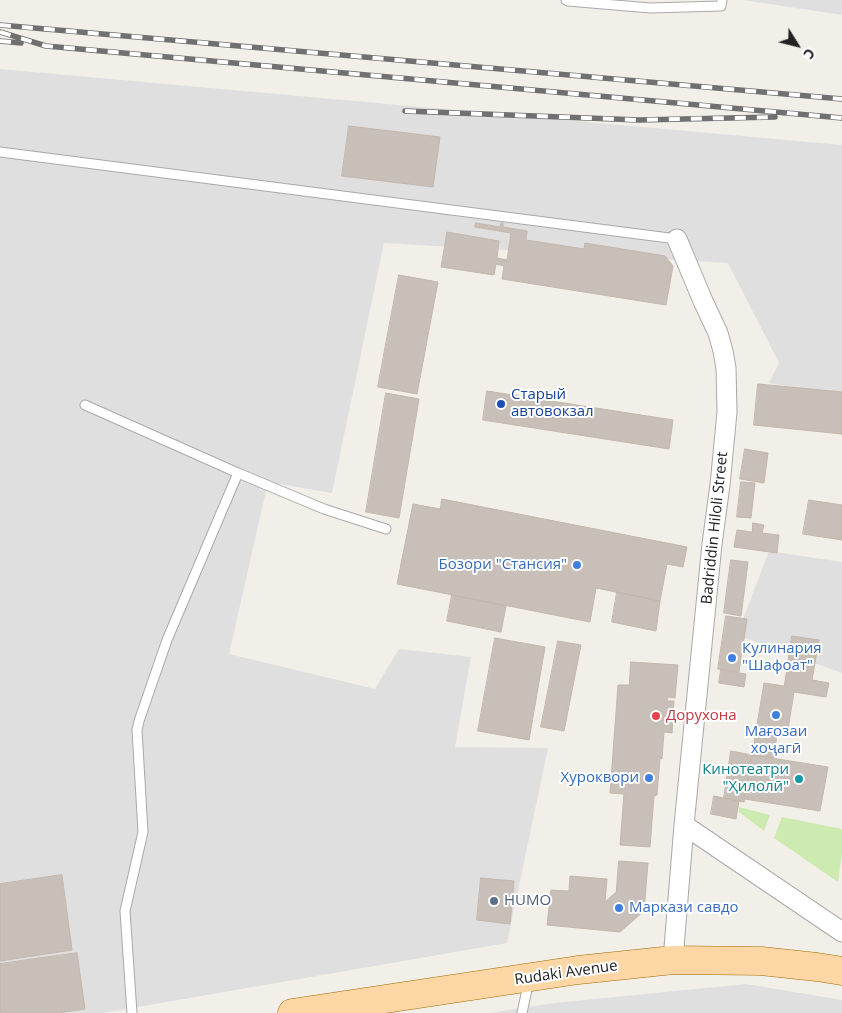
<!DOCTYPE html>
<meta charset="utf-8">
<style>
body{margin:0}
#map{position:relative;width:842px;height:1013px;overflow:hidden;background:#f2efe9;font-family:"Open Sans",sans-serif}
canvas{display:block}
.north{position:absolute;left:772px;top:20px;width:50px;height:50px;-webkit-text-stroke:4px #fff;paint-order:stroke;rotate:126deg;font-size:14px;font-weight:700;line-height:20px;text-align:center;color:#222}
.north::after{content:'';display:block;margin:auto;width:18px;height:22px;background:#222;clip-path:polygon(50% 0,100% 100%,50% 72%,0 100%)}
</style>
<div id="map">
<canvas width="842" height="1013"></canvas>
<div class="north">С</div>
</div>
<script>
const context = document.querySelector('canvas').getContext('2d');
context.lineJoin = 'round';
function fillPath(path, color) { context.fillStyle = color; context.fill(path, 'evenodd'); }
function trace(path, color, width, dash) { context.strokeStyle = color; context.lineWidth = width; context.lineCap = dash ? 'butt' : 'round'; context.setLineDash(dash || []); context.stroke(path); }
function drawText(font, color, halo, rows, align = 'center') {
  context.font = font + ' "Open Sans",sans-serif'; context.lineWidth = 4; context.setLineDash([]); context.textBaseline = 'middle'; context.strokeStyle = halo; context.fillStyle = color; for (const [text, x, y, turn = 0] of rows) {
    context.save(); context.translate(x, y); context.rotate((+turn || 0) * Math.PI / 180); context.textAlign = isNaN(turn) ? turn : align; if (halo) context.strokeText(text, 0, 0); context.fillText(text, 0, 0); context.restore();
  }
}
const residential = new Path2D(`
 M743 0H842V15Z
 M0 69 842 145V397L769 383 779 363 728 263 384 243 332 493 268 482 229 654 375 689 399 649 471 657 455 747 548 748 507 943 103 1013H0Z
 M769 551 842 562V673L737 635Z
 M746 984 842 1000V1013H490L554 1003Z`);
const grass = new Path2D(`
 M739 807 770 815 764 831 739 812Z
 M782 817 842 829V854L838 882 774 838Z`);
const building = new Path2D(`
 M349 126 440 137 433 187 342 176Z
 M476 223 500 227 501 223H503V227L527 231 526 240 584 249 585 243 665 256 673 266 666 305 502 279 504 266 496 264 494 275 441 267 447 232 499 241 497 258 507 260 511 233 475 227Z
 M399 275 438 282 417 394 378 387Z
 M758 384 842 392V434L754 425Z
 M487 391 673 420 669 449 483 420Z
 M386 393 419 399 399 518 366 512Z
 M745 449 768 453 764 483 740 479Z
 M741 482 755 483 751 518 737 517Z
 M442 499 687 547 683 567 667 564 660 601 596 588 590 622 397 584 413 504 440 509Z
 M809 500 842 505V540L803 534Z
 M753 523 764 525 762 533 779 535 777 553 734 547 737 530 752 532Z
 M731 560 748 562 741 616 724 613Z
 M617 592 660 601 656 631 612 622Z
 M452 595 506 606 501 632 447 621Z
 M726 616 747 619 739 672 718 669Z
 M792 636 819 640 812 680 829 683 826 697 794 692 787 736 777 734 774 758 752 755 764 683 784 686Z
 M495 638 545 647 529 740 478 731Z
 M558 641 581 645 564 731 541 727Z
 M631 662 678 665 675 698 668 697 667 701H674L672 733 664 732 662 759 660 758 657 795 654 796 650 847 620 845 624 794 610 793 618 685H629Z
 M721 670 746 674 744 687 719 683Z
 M731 751 752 755 744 802 724 798Z
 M752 755 828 767 820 811 745 799Z
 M714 796 739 801 736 819 711 814Z
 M619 861 648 863 644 911 620 932 547 925 551 890 569 891 570 876 607 879 605 902 616 892Z
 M62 875 72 950 0 961V884Z
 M481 878 514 881 510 924 477 920Z
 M77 953 85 1009 58 1013H0V964Z`);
const lane = new Path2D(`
 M566 0 568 1 650 8 721 6 722 0
 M0 152 677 239
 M85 405 238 473 167 640 139 721 137 730 143 832 125 911 132 1013
 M238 473 324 509 386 529
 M522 1013 529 980`);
const street = new Path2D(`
 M684 825 842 932
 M673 960 684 825 712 544 720 485 727 412 726 368 723 351 718 333 703 301 677 239`);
const primary = new Path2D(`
 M292 1013 578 970 673 960 761 961 817 967 842 971`);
const rail = new Path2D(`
 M0 25 842 99
 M0 32 46 46 842 118
 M0 41 21 43
 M405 111 639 120 775 117`);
const markers = [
 [501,404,5,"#1a4fb4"],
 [577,565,5,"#3f7fe0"],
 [732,658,5,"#3f7fe0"],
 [776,715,5,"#3f7fe0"],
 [656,716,5,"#e0444e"],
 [649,778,5,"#3f7fe0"],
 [799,779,5,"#0f9aa8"],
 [494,901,5,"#5c6f8a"],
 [619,908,5,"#3f7fe0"]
];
const transitNames = [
 ["Старый",511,395],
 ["автовокзал",511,412]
];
const streetNames = [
 ["Badriddin Hiloli Street",715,528,-84],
 ["Rudaki Avenue",566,973,-8]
];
const shopNames = [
 ["Бозори \"Стансия\"",567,565],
 ["Кулинария",742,649,"left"],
 ["\"Шафоат\"",742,666,"left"],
 ["Мағозаи",776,732,"center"],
 ["хоҷагӣ",776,749,"center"],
 ["Хуроквори",639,778],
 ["Маркази савдо",629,908,"left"]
];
const healthNames = [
 ["Дорухона",666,716]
];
const cultureNames = [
 ["Кинотеатри",789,770],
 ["\"Ҳилолӣ\"",789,787]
];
const serviceNames = [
 ["HUMO",504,901]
];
fillPath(residential, '#e0dfdf');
fillPath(grass, '#cdebb0');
fillPath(building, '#c7bfb8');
trace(building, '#c4b6ab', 1);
trace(lane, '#a9a9a9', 11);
trace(street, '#a9a9a9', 21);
trace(primary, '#a06b00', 29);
trace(lane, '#fff', 9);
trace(street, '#fff', 19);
trace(primary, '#fcd6a4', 28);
trace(rail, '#707070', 5.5);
trace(rail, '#fff', 4, [11]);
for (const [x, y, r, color] of markers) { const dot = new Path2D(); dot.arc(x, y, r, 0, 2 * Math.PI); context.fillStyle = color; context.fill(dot); trace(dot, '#fff', 2); }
drawText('15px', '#164399', '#fff', transitNames, 'left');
drawText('15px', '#222', '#fff', streetNames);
drawText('15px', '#366cbe', '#fff', shopNames, 'right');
drawText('15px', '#be3a42', '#fff', healthNames, 'left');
drawText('15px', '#0d838f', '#fff', cultureNames, 'right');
drawText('15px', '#4e5e75', '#fff', serviceNames, 'left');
</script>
